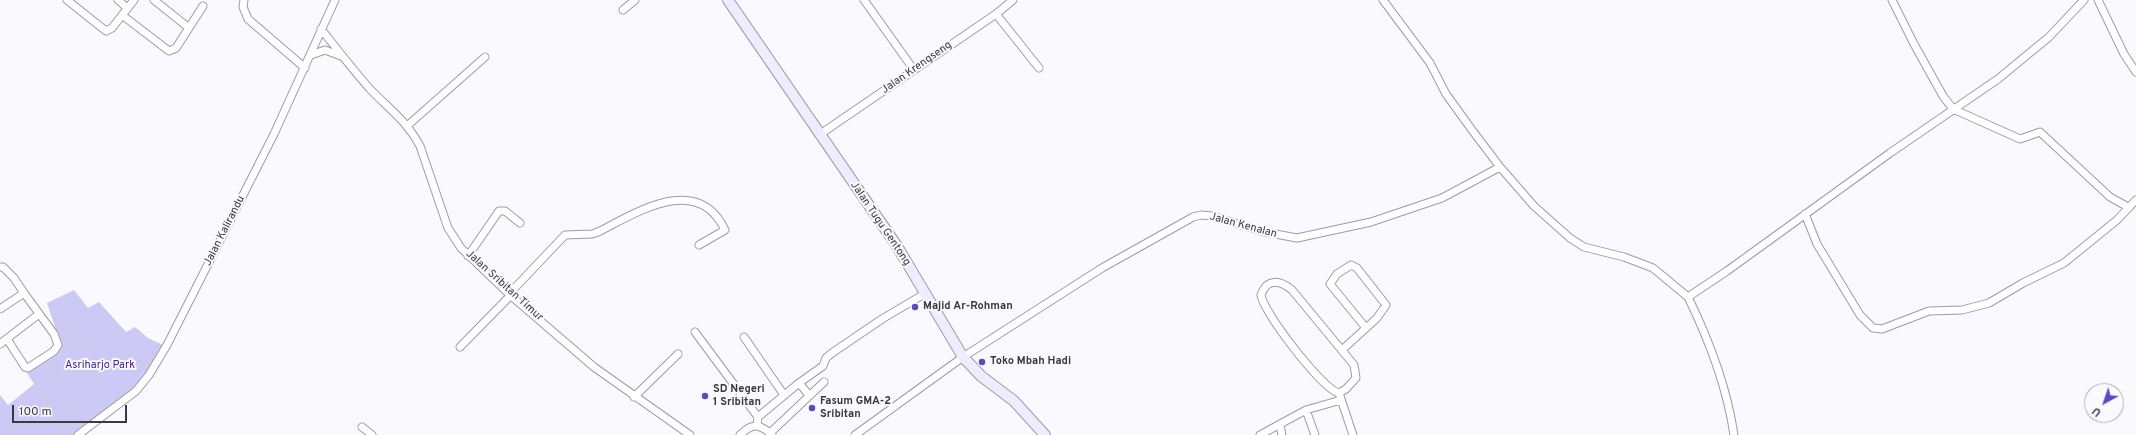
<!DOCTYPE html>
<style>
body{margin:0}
#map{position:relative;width:2136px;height:435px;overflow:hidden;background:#f9f9fe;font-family:Overpass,sans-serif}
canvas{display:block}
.north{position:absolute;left:2084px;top:383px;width:40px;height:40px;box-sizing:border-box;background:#f9f9fe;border:1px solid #adacb1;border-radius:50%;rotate:220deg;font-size:11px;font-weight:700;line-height:16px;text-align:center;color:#3a393e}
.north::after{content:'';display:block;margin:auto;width:14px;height:18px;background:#6148c0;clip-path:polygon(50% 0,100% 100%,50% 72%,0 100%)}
.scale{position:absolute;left:12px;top:405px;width:115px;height:18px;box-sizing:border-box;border:2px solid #3a393e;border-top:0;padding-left:5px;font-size:12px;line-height:14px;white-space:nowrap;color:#3a393e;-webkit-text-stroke:3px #f9f9fe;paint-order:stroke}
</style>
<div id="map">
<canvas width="2136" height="435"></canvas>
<div class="north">U</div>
<div class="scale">100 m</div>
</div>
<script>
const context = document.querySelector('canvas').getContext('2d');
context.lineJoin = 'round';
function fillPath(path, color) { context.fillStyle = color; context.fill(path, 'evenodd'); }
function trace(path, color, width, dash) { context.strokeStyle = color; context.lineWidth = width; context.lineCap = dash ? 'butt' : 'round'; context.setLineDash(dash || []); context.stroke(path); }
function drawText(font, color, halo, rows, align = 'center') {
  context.font = font + ' Overpass,sans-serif'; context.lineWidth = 4; context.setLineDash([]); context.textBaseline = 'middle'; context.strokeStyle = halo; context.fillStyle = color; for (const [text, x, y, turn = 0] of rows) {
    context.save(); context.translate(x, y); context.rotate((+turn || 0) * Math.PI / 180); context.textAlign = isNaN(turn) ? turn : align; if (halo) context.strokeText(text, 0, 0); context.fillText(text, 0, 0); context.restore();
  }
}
const green = new Path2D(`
 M74 290 88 308 99 302 126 332 135 327 148 338 163 345 150 370 128 397 79 435H0V395L8 405 34 384 26 371 62 348 47 303Z`);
const minor = new Path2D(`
 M67 0 106 31 112 28 134 0
 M118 0 127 8
 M154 0 189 28
 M244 0 243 7 248 19 305 68
 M864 0 914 70
 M1383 0 1430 63 1446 94 1472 130 1500 167 1534 206 1570 238 1584 247 1624 257 1653 268 1688 297
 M1892 0 1914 44 1943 96 1953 109 2020 139 2040 132 2110 197 2128 207
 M2098 0 2124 54 2136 72
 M623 10 635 0
 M996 14 1039 68
 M122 15 169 51 176 48 203 6
 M321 29C337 49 353 70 370 89 389 109 407 121 420 146L448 228 461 248 509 294 594 367 690 435
 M311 55 325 50 341 56
 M407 126 485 57
 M819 135 996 14 1013 0
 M1805 214 1817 244 1860 315 1873 328 1882 329 1929 311 1962 310 1989 303 2023 283 2064 263 2117 220 2136 200
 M468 256 499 211H505L520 223
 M0 267H3L14 278 24 293 0 309
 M509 294 565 235 592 234 598 232C636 213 698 172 725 230L699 245
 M695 332 758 417
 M744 337 784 395
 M7 339 25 367 28 368 54 351 58 345 54 334 24 293
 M0 344 39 314
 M460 347 511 295
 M1342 350 1377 318 1386 305 1357 268 1351 265 1337 274 1330 284 1366 328
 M799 383 809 395
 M1339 393 1346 389 1356 378 1354 365 1292 290C1280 280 1267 278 1261 295 1263 312 1323 390 1339 393L1353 435
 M634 397 678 354
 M1306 410 1315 435
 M757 425 758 417 799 383 823 366 826 358 832 353 882 319 926 293
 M1280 425 1282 435
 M362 427 372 435
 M770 433 824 382
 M78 435 136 391 149 375 167 345 274 134 335 0
 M740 435C752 423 759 423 772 435
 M855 435 963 357 1102 268 1193 217 1201 215 1212 216 1265 232 1297 238 1371 222 1442 198 1500 167
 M1260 435 1306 410 1341 400
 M1734 435C1727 387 1709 340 1688 297L1727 271 1890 153 1998 79 2049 37 2084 0`);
const secondary = new Path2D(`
 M728 0 897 246 963 357 981 376 1014 401 1045 435`);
const markers = [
 [915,307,4,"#6148c0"],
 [982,362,4,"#6148c0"],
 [705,396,4,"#6148c0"],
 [812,408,4,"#6148c0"]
];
const streetNames = [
 ["Jalan Krengseng",917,68,-35],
 ["Jalan Tugu Gentong",880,224,56],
 ["Jalan Kenalan",1243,226,15],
 ["Jalan Kalirandu",225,231,-63],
 ["Jalan Sribitan Timur",504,286,42]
];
const poiNames = [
 ["Majid Ar-Rohman",923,307],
 ["Toko Mbah Hadi",990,362],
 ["SD Negeri",713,390],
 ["1 Sribitan",713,403],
 ["Fasum GMA-2",820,402],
 ["Sribitan",820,415]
];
const parkNames = [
 ["Asriharjo Park",100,366]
];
fillPath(green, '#cccaf4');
trace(minor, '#9d9ca7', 9);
trace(secondary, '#9d9ca7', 12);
trace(minor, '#fff', 7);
trace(secondary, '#eeecfe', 10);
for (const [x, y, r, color] of markers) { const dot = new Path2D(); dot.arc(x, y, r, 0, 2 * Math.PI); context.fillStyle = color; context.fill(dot); trace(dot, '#f9f9fe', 1.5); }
drawText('11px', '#3a393e', '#f9f9fe', streetNames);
drawText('bold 11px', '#3a393e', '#f9f9fe', poiNames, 'left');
drawText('11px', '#40268b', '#f9f9fe', parkNames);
</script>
